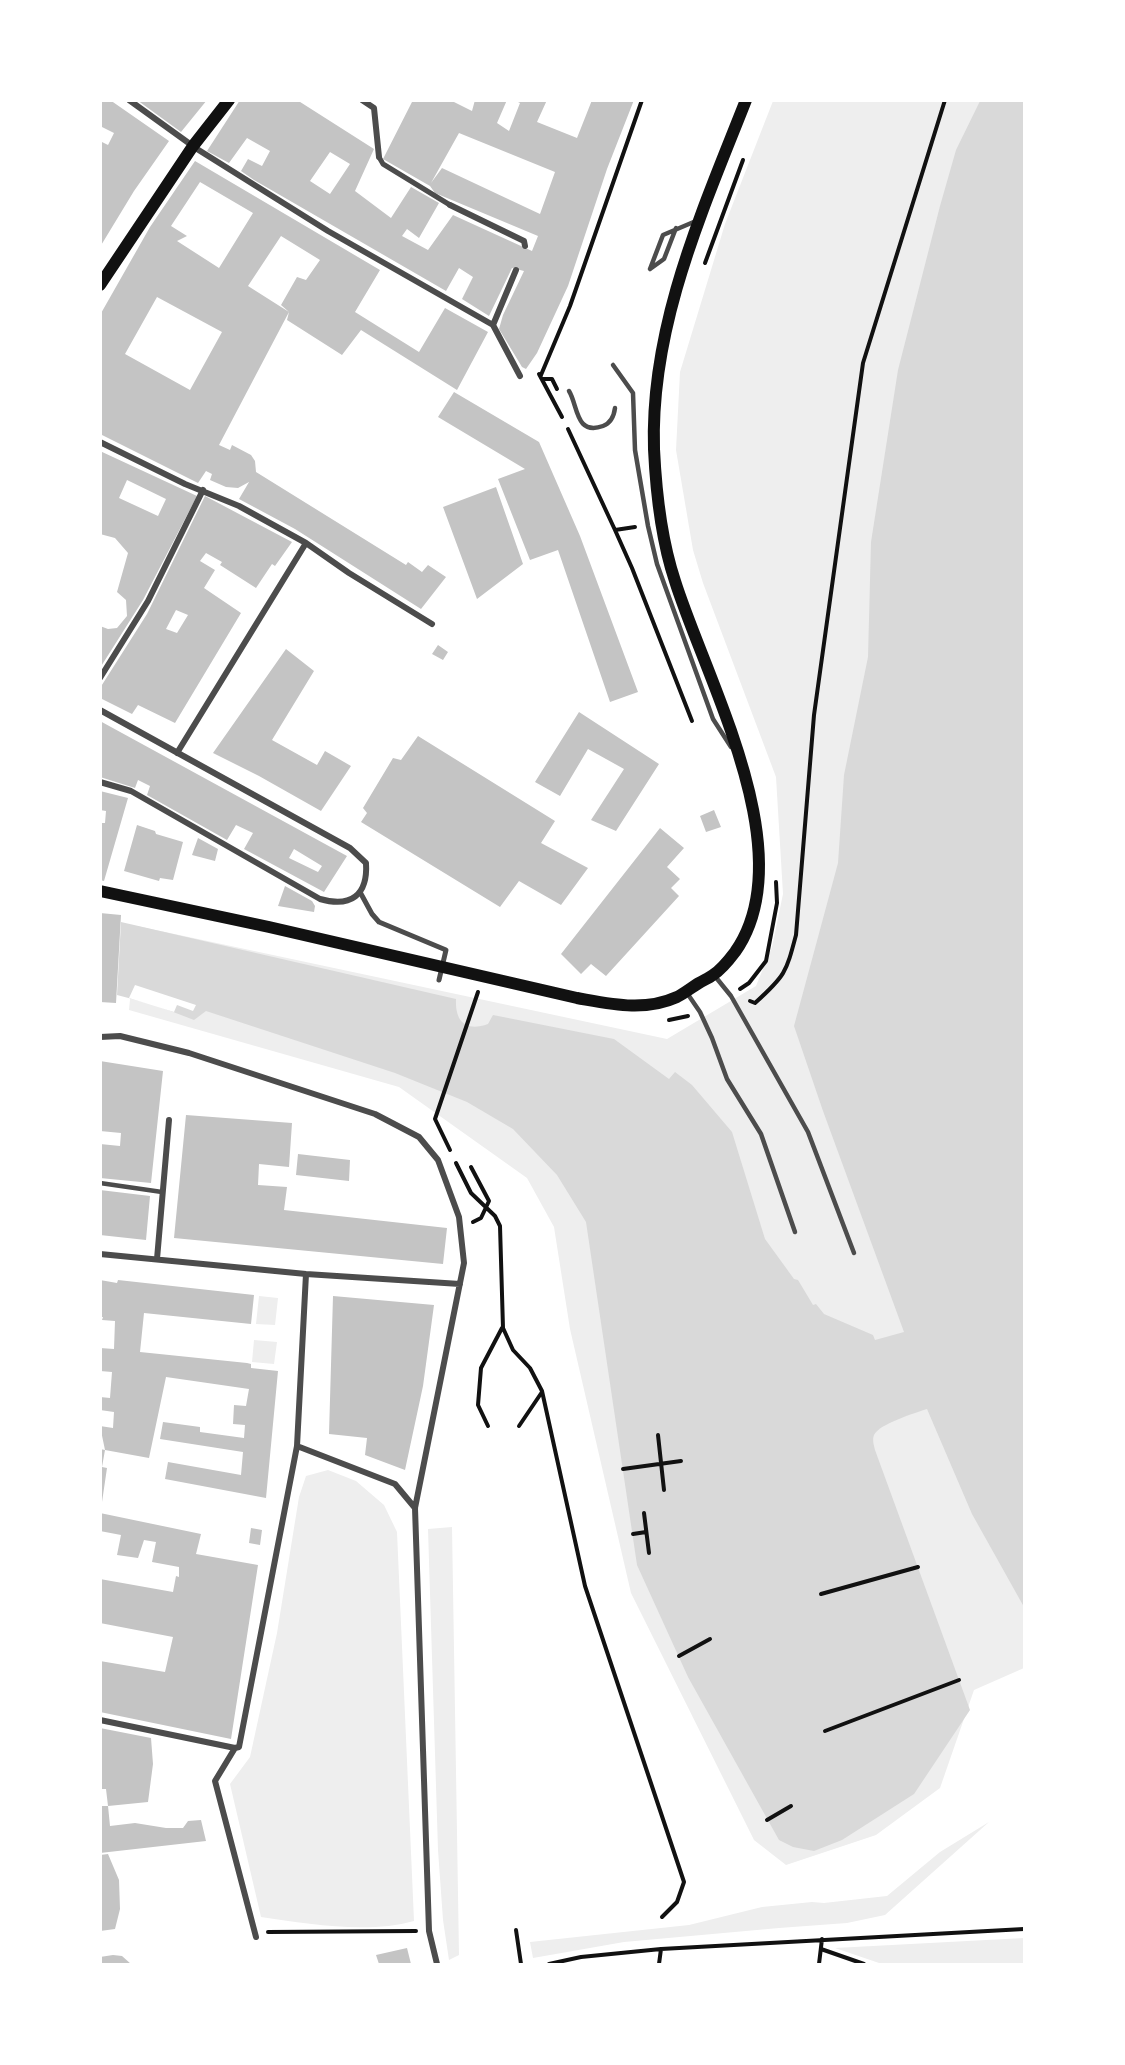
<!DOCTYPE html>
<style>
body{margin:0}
#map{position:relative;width:1125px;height:2065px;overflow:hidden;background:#fff;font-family:"Fira Sans Condensed",sans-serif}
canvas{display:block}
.frame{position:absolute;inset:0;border:102px solid #fff;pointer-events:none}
</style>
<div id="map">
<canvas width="1125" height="2065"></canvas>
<div class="frame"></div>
</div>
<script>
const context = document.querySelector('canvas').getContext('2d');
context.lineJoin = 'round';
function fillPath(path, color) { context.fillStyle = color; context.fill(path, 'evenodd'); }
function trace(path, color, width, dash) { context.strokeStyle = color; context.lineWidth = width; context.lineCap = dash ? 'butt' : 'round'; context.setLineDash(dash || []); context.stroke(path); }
const green = new Path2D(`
 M773 101H1024V1668L974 1690 940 1788 876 1835 786 1865 754 1840 631 1593 570 1329 554 1227 527 1178 399 1087 129 1010 137 926 667 1039 756 986 772 947 783 894 776 777 703 583 693 550 676 450 680 372 725 224Z
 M259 1296 278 1298 275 1325 256 1324Z
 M254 1340 277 1342 274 1364 252 1362Z
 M328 1470 356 1481 384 1505 397 1532 414 1921C368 1934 308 1924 261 1917L230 1784 250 1757 277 1633 299 1497 306 1476Z
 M452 1527 459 1955 449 1960 443 1920 438 1850 428 1529Z
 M989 1822 885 1915 847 1923 779 1928 624 1942 533 1958 530 1942 689 1925 762 1907 812 1902 824 1903 887 1896 940 1852Z
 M1024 1938V1964H882L835 1948Z`);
const water = new Path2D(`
 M980 101H1024V1607L972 1514 927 1409C915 1413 879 1424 874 1435 872 1440 874 1445 875 1450L970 1710 914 1794 842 1840 814 1851 793 1847 779 1840 688 1677 637 1565 586 1222 557 1175 513 1129 467 1102 395 1073 206 1011 194 1020 155 1005 117 995 121 922 456 999C455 1022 466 1032 488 1024L493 1015 614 1039 669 1079 675 1072 692 1085 732 1132 765 1239 794 1279 798 1280 813 1305 816 1304 824 1314 873 1335 875 1340 904 1332 823 1111 794 1026 838 863 844 775 868 657 871 542 898 370 940 206 956 150Z`);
const pier = new Path2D(`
 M135 985 196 1005 193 1011 177 1005 174 1012 129 998Z`);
const building = new Path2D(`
 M100 100H110L169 141 134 191 100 247V141L108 145 114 133 100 126Z
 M137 100H207L181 132Z
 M240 100H297L374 149 355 191 391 218 411 187 439 203 419 238 407 229 402 236 428 250 453 215 532 251 538 236 435 193 430 186 383 159 413 100H450L472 111 475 100H507L497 123 509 131 520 103 514 100H547L537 122 577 138 592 100H634L607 169 568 286 537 353 526 369 522 367 499 329 503 315 524 271 512 268 489 316 462 299 473 277 459 268 446 291 254 180 241 171 248 159 262 166 270 151 247 138 229 163 207 151ZM459 133 555 172 540 214 442 168 431 183ZM330 152 350 164 330 194 310 181Z
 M195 161 380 270 355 312 419 352 445 308 488 332 457 390 361 330 342 355 287 320 289 312 219 445 230 450 232 445 251 455 255 461 256 472 406 565 408 562 422 572 428 565 446 577 421 609 295 529 239 499 249 482 238 488 226 487 210 480 212 474 206 471 198 483 100 434V315L150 227ZM200 182 253 213 219 268 177 241 187 236 171 226ZM281 236 320 260 306 280 297 277 281 305 289 312 248 286ZM157 297 222 332 190 390 125 354Z
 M454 392 539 442 580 536 638 692 610 702 558 550 530 560 498 479 525 469 438 417Z
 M100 451 197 496 143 600 100 668V626L108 629 117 628 127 616 126 600 117 592 128 553 115 538 100 534ZM127 480 166 499 158 516 119 498Z
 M496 487 523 564 477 599 443 507Z
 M205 496 292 542 275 566 272 564 256 588 220 565 222 562 206 553 200 561 215 570 204 588 241 613 175 723 138 705 132 714 100 698V688L147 614ZM176 610 188 615 177 633 166 629Z
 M438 645 448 652 443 660 432 654Z
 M286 649 314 671 272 740 317 765 325 751 351 766 321 811 259 776 213 753Z
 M579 712 659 764 616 831 591 820 624 769 588 749 560 796 535 782Z
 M100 721 347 856 324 892 244 849 253 833 236 825 227 840 147 795 150 786 138 780 135 788 100 777 102 754 100 753ZM294 849 322 866 318 872 289 858Z
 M418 736 555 821 541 843 588 868 561 905 519 881 500 907 361 822 367 813 363 808 393 758 401 760Z
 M100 791 128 798 104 881 100 880V823H105L106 811 100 810Z
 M714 810 721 827 706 832 700 816Z
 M137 825 155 831 156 834 183 842 173 880 160 878 159 881 124 871Z
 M660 828 684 848 667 867 680 879 671 888 679 896 606 976 591 964 581 974 561 954Z
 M198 838 218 849 215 861 192 855Z
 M285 886 312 901 315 906 314 912 278 906Z
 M100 913 121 915 116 1003 100 1002Z
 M100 1061 163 1071 151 1183 100 1178V1144L120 1146 121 1133 100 1131Z
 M186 1115 292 1123 289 1167 259 1164 258 1185 287 1187 284 1210 447 1228 443 1264 174 1238Z
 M298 1154 350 1160 349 1181 296 1175Z
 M100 1190 150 1196 146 1240 100 1235Z
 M100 1280 117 1283 118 1280 254 1295 251 1324 144 1313 140 1352 247 1363 251 1364V1368L278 1371 266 1498 165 1479 168 1462 241 1475 243 1452 160 1439 163 1422 200 1427V1432L244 1438 245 1425 233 1424 234 1405 246 1406 249 1389 166 1377 149 1458 105 1450 100 1426 113 1428 114 1412 100 1410V1397L110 1398 112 1372 100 1371V1348L114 1349 115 1321 102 1320 103 1317H100Z
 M333 1296 434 1305 423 1386 405 1470 365 1455 367 1438 329 1434Z
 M100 1449 105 1450 102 1467 107 1468 102 1502Z
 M100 1513 201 1534 196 1554 258 1565 231 1739 100 1712V1661L165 1672 173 1637 100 1623V1579L173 1592 176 1576 179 1577V1567L152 1562 156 1542 144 1540 138 1558 117 1555 121 1535 100 1531Z
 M251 1528 262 1530 260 1545 249 1543Z
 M100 1728 151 1738 153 1764 148 1802 108 1806 106 1789H100Z
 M100 1806H108L110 1826 135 1823 166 1828H183L188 1821 201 1820 206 1841 100 1853Z
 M108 1854 119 1880 120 1909 115 1929 100 1931V1855Z
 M407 1948 411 1964H379L376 1955Z
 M113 1955 122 1956 131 1964H100V1957Z`);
const path = new Path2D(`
 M705 263 743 160
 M539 374 562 417
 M541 375 570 306 642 100
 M543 379H552L557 389
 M568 429 615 530 635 527
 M615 530 632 568 692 721
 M740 989 749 983 766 961 777 903 776 882
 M750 1001 755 1003C785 976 786 973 796 935L814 715 863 363 945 100
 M669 1020 688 1016
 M450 1150 435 1119 478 992
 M456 1163 471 1193 495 1216 500 1226 503 1328 513 1350 530 1368 542 1391 585 1586 684 1882 677 1902 662 1917
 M471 1167 489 1201 481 1218 473 1222
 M488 1426 478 1405 481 1368 502 1328
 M519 1426 542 1392
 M658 1435 664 1490
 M623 1469 681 1461
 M644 1513 649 1553
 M633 1534 646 1532
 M821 1594 918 1567
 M679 1656 710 1639
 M825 1731 959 1680
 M767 1820 791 1806
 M516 1930 521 1964
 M268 1932 416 1931
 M821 1949 864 1964
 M549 1964 581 1957 661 1949 1024 1929
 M659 1964 661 1949
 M819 1964 822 1939`);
const service = new Path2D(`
 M650 269 663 235 696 221
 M650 269 664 259 676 228
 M613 365 633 393 635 450 648 526 657 564 713 719 731 747
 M569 391C578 405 575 436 603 426 611 423 614 416 615 408
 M714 975 731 996 808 1132 854 1253
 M687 993 700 1012 712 1038 727 1079 761 1134 795 1232
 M100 1183 162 1192`);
const pedestrian = new Path2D(`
 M379 157 383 164 450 205
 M360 892 372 914 379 922 446 950 439 980`);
const minor = new Path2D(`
 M129 100 197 149 328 231 493 325 520 376
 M362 100 374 108 379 157
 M450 205 524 241 525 246
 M493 325 516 270
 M100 442 185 484 239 506 306 543 349 573 432 624
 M100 678 148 601 203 490
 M100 710 350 848 366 863C368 895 351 908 320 899L131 791 100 782
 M177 753 306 543
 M100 1037 120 1036 189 1053 375 1114 419 1137 438 1160 459 1217 464 1263 415 1508 429 1931 437 1964
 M100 1254 306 1274 460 1284
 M157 1259 169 1120
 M297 1446 395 1484 415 1508
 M100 1720 235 1748
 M256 1937 215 1781 235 1748 239 1747 297 1446 306 1274`);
const secondary = new Path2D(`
 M100 285 193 146 229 100
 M100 891 269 927 577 998C611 1004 644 1012 677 997 685 993 692 987 699 983 704 980 709 978 713 975 722 969 729 960 735 952 804 854 706 680 675 581 661 539 656 492 654 449 650 326 702 212 746 100`);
fillPath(green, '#eee');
fillPath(water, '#d9d9d9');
fillPath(pier, '#fff');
fillPath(building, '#c4c4c4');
trace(path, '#111', 4);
trace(service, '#4c4c4c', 4.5);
trace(pedestrian, '#4c4c4c', 5);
trace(minor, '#4c4c4c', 6);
trace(secondary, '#111', 12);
</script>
